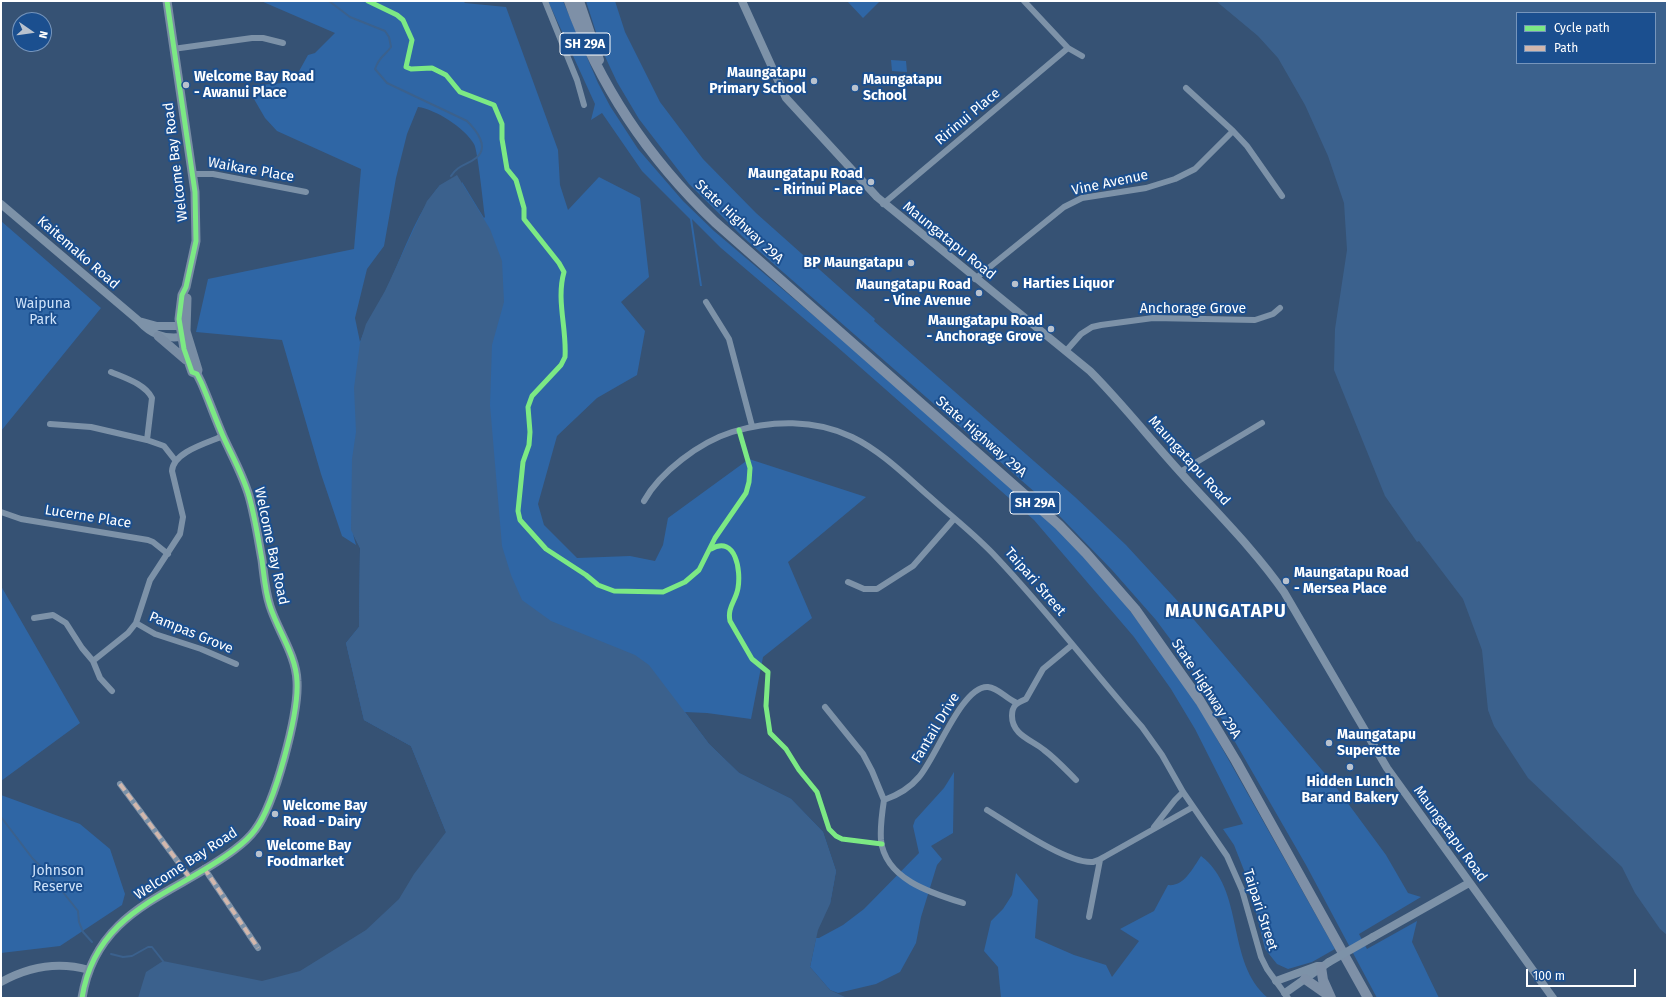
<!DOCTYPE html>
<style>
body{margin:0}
#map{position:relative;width:1668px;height:999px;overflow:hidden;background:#365274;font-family:"Fira Sans",sans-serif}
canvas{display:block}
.frame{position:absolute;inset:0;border:2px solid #fff;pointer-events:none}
.legend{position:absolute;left:1516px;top:12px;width:140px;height:52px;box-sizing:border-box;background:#1b4f8f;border:1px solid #7695bc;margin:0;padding:5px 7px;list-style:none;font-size:12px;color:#fff}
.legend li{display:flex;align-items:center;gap:8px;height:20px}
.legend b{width:20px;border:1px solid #7695bc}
.north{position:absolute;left:12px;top:12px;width:40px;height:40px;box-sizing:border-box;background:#1b4f8f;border:1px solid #7695bc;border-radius:50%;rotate:103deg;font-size:11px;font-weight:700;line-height:16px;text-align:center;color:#fff}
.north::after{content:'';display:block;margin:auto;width:14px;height:18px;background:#b9c2ce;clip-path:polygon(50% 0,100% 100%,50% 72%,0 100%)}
.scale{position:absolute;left:1526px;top:969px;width:110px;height:18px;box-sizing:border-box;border:2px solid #fff;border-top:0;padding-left:5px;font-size:12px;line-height:14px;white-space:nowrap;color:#fff;-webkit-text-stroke:3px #1b4f8f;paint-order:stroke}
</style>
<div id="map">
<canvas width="1668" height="999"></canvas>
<div class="frame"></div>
<ul class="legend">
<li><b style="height:5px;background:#7ce984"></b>Cycle path</li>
<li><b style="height:5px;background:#d1b7ad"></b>Path</li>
</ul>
<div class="north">N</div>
<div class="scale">100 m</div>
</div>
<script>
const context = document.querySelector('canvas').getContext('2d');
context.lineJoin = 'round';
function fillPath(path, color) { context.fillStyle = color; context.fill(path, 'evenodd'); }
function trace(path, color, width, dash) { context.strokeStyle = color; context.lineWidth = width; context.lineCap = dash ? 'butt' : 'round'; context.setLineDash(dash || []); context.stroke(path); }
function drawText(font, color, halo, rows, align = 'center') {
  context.font = font + ' "Fira Sans",sans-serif'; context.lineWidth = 4; context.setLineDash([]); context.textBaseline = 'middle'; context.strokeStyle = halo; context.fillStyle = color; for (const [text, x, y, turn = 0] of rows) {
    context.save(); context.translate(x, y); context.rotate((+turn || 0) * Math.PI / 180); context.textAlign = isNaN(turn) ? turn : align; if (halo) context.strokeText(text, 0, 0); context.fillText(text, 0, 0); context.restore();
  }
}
const green = new Path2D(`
 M261 1H463L465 3 506 7 558 150 560 185 568 210 599 177 640 198 649 277 621 302 645 331 637 375 597 398 557 436 538 504 544 525 577 558 630 556 655 561 663 545 668 518 749 459 866 497 788 562 812 618 763 657 751 719 707 713 685 712 709 744 739 773 791 799 823 832 836 871 830 904 493 693 462 182 484 218 485 217C483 204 478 151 474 144 465 128 435 109 418 107L407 134 396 178 384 246 367 269 355 318 360 342C367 323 377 308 386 290 403 255 415 215 440 185L446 832 411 746 364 720 346 643 359 627 360 548 353 534 356 545 342 536 321 474 282 340 196 332 208 279 354 249 361 169 277 131 265 118 254 99 260 85 293 82 308 55 315 53 335 33Z
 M548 1H563L598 83 610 106 638 149 683 201 714 231 885 376 1062 533 1118 595 1176 672 1204 716 1335 949 1312 962 1288 969 1277 964 1265 949 1249 883 1234 845 1223 829 1243 824 1195 729 1171 689 1134 637 1034 520 835 345 721 248 692 219 702 286H700L690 219 642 171 602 113 591 120 595 104Z
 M586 1H615L625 32 660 102 703 159 756 213 875 319 874 321 1075 497 1126 545 1184 608 1333 783 1386 855 1408 893 1421 897 1359 934 1367 949 1417 921 1412 942 1439 998H1377L1306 865 1223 721 1191 667 1156 620 1112 570 1045 501 744 238 689 184 639 119 617 82 601 48Z
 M847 1H880L863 18Z
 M891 60 906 61 907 72 892 71Z
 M1 221 101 308 1 431Z
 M1 586 80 723 1 781Z
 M954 772 953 833 931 846 942 859 937 865 921 917 916 943 900 972 876 984 838 993 830 990 810 967 816 938H819L843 925 864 909 919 853 913 826 915 820 944 788Z
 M1 795 80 824 110 849 125 894 122 905 60 946 1 953Z
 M1201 856C1246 890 1225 962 1268 998H1001L998 967 984 951 991 921 1003 909 1012 895 1016 873 1038 900 1035 938 1074 955 1106 965 1112 977 1139 941 1120 929 1154 911 1168 885C1184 887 1193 868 1201 856Z`);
const water = new Path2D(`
 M1216 1H1667V935L1660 929 1635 893 1622 867 1528 778 1494 726 1488 710 1482 650 1463 599 1419 541 1417 542 1385 496 1334 370 1335 329 1347 250 1344 203 1328 156 1305 105 1278 58 1258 36ZM1517 13H1655V63H1517Z
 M457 175 490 229 502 261 504 302 492 345 490 405 502 546 511 575 522 600 551 621 635 655 649 665 709 744 739 773 791 799 823 832 836 871 830 904 818 930 810 967 830 990 847 998H138L146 972 163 961 262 981 300 971 366 930 399 899 414 874 446 832 411 746 364 720 346 643 359 627 360 548 351 530 352 459 356 432 354 388 360 343 366 324 385 291 427 201 440 185Z`);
const stream = new Path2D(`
 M329 1 350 17 385 31 389 37 391 47C384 57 380 55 375 69L387 83 467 121C476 130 490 147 476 158 466 166 459 164 451 176
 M1 817 33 859 47 872 78 911 79 922 83 932 92 942
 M111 954 123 957 132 956 148 947H152L163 961`);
const minor = new Path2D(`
 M545 1 577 80 584 105
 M1024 1 1068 48 1082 56
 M173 49 252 38H263L283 43
 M1186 88 1233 131 1247 146 1282 196
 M192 174H213L306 192
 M883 204 1068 48
 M975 279 1064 207 1082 198 1146 188 1175 179 1195 169 1233 131
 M706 302 729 339 752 426
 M1066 351 1081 334 1092 327 1101 325 1153 318 1255 320 1273 314 1280 308
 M111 372C125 378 145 384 152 398L147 440
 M50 424 91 427 147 440 164 446 175 460
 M1180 472 1262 423
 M644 501C660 472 700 442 732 432 771 420 815 419 852 437 881 451 906 476 930 497 952 517 977 536 997 558 1048 612 1093 671 1142 727L1162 755 1183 792 1227 856 1242 890 1261 957 1267 969 1288 998
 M1 512 21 519 148 540 153 542 168 554
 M848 582 864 589H877L913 566 954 519
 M34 618 53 615 66 623 82 648 93 661 100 678 112 691
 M136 623 155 634 201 649 236 664
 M1072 645 1043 669 1026 699C1017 703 1012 705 1012 716 1012 735 1032 740 1044 750 1056 759 1066 770 1076 780
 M93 661 128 633 136 623 150 580 180 534 183 517 172 471C173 452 207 443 223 436
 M825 707 863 754 872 771 884 800
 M120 784 190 878
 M987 810C1010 824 1067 864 1093 862 1097 861 1101 859 1104 857L1193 807
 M1154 827 1175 800 1183 792
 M204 868 258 948
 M963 903C931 893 885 879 881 840 880 827 882 813 884 800 898 795 910 788 919 777 936 758 962 685 988 687 999 688 1006 699 1017 703
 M1089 917 1100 860`);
const tertiary = new Path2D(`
 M742 1 786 98 877 197 1090 371C1122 403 1150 439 1181 473 1216 512 1254 549 1284 592L1387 768 1553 998
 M1 204 139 321C151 334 163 339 181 337L186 331 179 326H157L139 321
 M1373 937 1469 883
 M1276 981 1317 966H1321
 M1 982C28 967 58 961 89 970
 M1285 993 1329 962`);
const secondary = new Path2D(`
 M187 298 186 331 198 370 197 374
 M158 336 186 360
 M82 998C96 909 173 896 234 850 242 844 250 837 255 830 275 804 299 713 297 681 296 655 278 631 270 606 265 591 264 575 262 560 258 538 255 517 249 496 243 475 232 456 223 436 215 418 209 400 201 382L197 374 192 372 184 349 179 319 182 295 186 287 196 241 195 192 167 1`);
const trunk = new Path2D(`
 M569 1C599 85 650 160 715 222L1059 525 1086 553 1135 609 1200 701 1236 761 1368 998
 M579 1 599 60
 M1321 967 1323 980 1331 998
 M1305 979 1328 995`);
const tertiaryBridge = new Path2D(`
 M1329 962 1373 937`);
const quiet = new Path2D(`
 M120 784 190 878
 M204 868 258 948`);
const cycleway = new Path2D(`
 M368 1 397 15 403 20 412 40 406 67 411 69 432 68 446 75 460 92 494 105 502 124V139L507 169 516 180 524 208V219L559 263 564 272C556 300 567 329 565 357L561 365 532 396 528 407 530 432 529 445 523 462 518 511 520 520 546 549 586 575 598 585 614 591 663 592 685 582 699 570 715 538 746 493 749 482 750 468 739 430
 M711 549C736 535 741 571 738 588 736 601 727 607 730 621L752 659 768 672 766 706 770 733 786 749 799 770 817 792 829 829 836 836 842 839 882 844
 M82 998C96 909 173 896 234 850 242 844 250 837 255 830 275 804 299 713 297 681 296 655 278 631 270 606 265 591 264 575 262 560 258 538 255 517 249 496 243 475 232 456 223 436 215 418 209 400 201 382L197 374 192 372 184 349 179 319 182 295 186 287 196 241 195 192 167 1`);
const markers = [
 [814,81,4,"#b9c2ce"],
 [186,85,4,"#b9c2ce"],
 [855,88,4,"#b9c2ce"],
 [871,182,4,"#b9c2ce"],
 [911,263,4,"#b9c2ce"],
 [1015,284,4,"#b9c2ce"],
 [979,293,4,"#b9c2ce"],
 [1051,329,4,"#b9c2ce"],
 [1286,581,4,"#b9c2ce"],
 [1329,743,4,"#b9c2ce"],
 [1350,767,4,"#b9c2ce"],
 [275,814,4,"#b9c2ce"],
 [259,854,4,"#b9c2ce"]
];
const shields = [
 [585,44,50],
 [1035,503,50]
];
const shieldNames = [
 ["SH 29A",585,44],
 ["SH 29A",1035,503]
];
const poiNames = [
 ["Maungatapu",806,73,"right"],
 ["Primary School",806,89,"right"],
 ["Welcome Bay Road",194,77],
 ["- Awanui Place",194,93],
 ["Maungatapu",863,80],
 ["School",863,96],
 ["Maungatapu Road",863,174,"right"],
 ["- Ririnui Place",863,190,"right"],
 ["BP Maungatapu",903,263,"right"],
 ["Harties Liquor",1023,284],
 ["Maungatapu Road",971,285,"right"],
 ["- Vine Avenue",971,301,"right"],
 ["Maungatapu Road",1043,321,"right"],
 ["- Anchorage Grove",1043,337,"right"],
 ["Maungatapu Road",1294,573],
 ["- Mersea Place",1294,589],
 ["Maungatapu",1337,735],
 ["Superette",1337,751],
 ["Hidden Lunch",1350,782,"center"],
 ["Bar and Bakery",1350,798,"center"],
 ["Welcome Bay",283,806],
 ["Road - Dairy",283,822],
 ["Welcome Bay",267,846],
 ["Foodmarket",267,862]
];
const streetNames = [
 ["Ririnui Place",968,117,-40],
 ["Welcome Bay Road",176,162,-97],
 ["Waikare Place",251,170,10],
 ["Vine Avenue",1110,183,-12],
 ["State Highway 29A",739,222,43],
 ["Maungatapu Road",949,241,39],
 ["Kaitemako Road",78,253,41],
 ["Anchorage Grove",1193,309],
 ["State Highway 29A",981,437,41],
 ["Maungatapu Road",1189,461,48],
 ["Lucerne Place",88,517,9],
 ["Welcome Bay Road",271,546,78],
 ["Taipari Street",1035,582,49],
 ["Pampas Grove",191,633,22],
 ["State Highway 29A",1206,689,57],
 ["Fantail Drive",936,728,-59],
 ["Maungatapu Road",1450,834,54],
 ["Welcome Bay Road",186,864,-33],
 ["Taipari Street",1260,910,72]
];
const parkNames = [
 ["Waipuna",43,304],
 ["Park",43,320],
 ["Johnson",58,871],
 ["Reserve",58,887]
];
const districtNames = [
 ["MAUNGATAPU",1226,612]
];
fillPath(green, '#2f66a5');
fillPath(water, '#3b618d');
trace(stream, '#3b618d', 2);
trace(minor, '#7d92a8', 6);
trace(tertiary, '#7d92a8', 8);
trace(secondary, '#798da4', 9);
trace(trunk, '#7e90a7', 10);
trace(tertiaryBridge, '#7d92a8', 8);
trace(quiet, '#d1b7ad', 4, [8, 4]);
trace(cycleway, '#7ce984', 5);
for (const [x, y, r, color] of markers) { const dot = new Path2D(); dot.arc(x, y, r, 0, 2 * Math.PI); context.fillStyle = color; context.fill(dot); trace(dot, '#1b4f8f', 1.5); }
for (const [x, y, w] of shields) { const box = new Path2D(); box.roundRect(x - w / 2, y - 11, w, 22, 3); context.fillStyle = '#1b4f8f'; context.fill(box); trace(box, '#fff', 1); }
drawText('bold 13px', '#fff', null, shieldNames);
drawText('bold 14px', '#fff', '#1b4f8f', poiNames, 'left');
drawText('14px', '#fff', '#1b4f8f', streetNames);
drawText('14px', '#cfe3fa', '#1b4f8f', parkNames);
context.letterSpacing = '1px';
drawText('bold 18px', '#fff', '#1b4f8f', districtNames);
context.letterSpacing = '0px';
</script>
